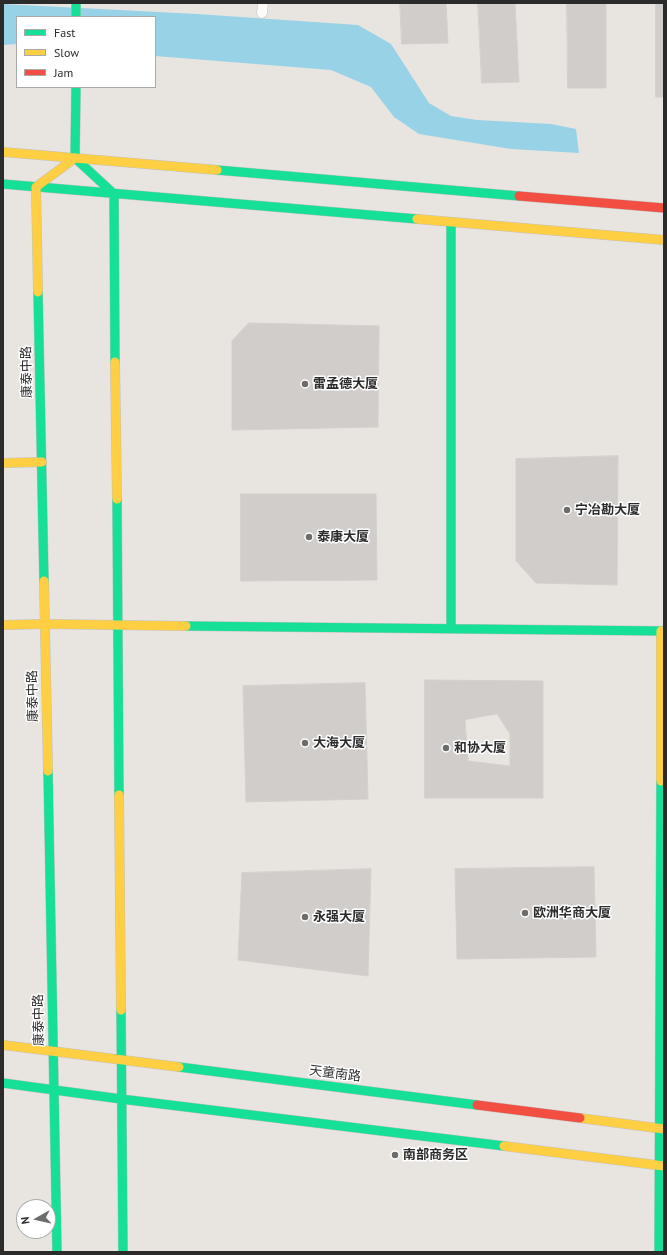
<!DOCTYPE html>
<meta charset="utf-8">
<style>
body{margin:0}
#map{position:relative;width:667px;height:1255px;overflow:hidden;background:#e8e5e0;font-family:"PT Sans",sans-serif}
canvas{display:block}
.frame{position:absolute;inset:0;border:4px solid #2b2b2b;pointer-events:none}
.legend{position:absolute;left:16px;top:16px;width:140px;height:72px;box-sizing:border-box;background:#fff;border:1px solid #aaa;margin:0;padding:5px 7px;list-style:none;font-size:12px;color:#2b2b2b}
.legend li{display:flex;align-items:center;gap:8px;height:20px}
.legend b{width:20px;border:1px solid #aaa}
.north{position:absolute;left:16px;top:1199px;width:40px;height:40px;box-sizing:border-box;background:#fff;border:1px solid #aaa;border-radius:50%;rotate:262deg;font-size:11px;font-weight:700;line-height:16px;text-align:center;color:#2b2b2b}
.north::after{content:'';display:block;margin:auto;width:14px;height:18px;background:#6d6c6a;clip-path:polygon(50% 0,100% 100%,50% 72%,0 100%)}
</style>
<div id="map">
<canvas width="667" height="1255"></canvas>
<div class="frame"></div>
<ul class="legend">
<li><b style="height:5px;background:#16e098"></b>Fast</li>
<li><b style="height:5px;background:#ffcf43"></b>Slow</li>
<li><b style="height:5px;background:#f24e42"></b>Jam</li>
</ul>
<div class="north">N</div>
</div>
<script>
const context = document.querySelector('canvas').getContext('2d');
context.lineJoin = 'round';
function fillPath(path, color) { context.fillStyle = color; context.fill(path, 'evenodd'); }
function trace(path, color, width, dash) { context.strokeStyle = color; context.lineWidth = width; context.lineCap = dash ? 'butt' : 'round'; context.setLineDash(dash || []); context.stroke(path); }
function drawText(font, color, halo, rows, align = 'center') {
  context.font = font + ' "PT Sans","Noto Sans SC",sans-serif'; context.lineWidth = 3; context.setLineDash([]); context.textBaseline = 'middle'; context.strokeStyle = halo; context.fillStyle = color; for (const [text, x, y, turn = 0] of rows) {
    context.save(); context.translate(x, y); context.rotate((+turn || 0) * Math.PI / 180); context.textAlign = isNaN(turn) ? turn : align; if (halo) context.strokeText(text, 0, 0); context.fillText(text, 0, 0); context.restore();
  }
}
const water = new Path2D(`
 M3 4 197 14 358 25 391 44 429 103 451 116 477 120 551 124 576 129 579 153 511 149 419 134 394 117 371 87 331 70 155 56V17H17V44L3 45Z`);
const building = new Path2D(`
 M400 3H446L448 43 402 44Z
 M478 3H515L519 82 482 83Z
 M567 3H606V88H568Z
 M656 3H664V97H656Z
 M249 323 379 326 378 427 232 430V341Z
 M618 456 617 585 536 583 516 561V459Z
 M241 494H376L377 580 241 581Z
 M425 680 543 681V798H425ZM497 714 510 734V766L468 761 465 720Z
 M365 683 368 799 246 802 243 686Z
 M594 867 596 957 457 959 455 869Z
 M371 869 368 976 238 960 242 873Z`);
const lane = new Path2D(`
 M262 13 263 3`);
const fast = new Path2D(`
 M76 3V17
 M76 87 75 158 114 194 115 362
 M217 170 519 196
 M3 184 417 219
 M451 222V629
 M38 292 44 581
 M117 499 119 795
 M186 626 664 631
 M48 771 57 1252
 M121 1010 123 1252
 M179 1067 477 1105
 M3 1083 121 1099 504 1146
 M659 1252 661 781`);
const slow = new Path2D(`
 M3 152 217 170
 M417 219 664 240
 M38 292 36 187 75 158
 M115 362 117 499
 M3 463 42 462
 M44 581 48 771
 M3 625 45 624 186 626
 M661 781V631
 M119 795 121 1010
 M3 1045 179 1067
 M580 1118 664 1129
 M504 1146 664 1166`);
const jam = new Path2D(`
 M519 196 664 208
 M477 1105 580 1118`);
const markers = [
 [305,384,4,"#6d6c6a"],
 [567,510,4,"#6d6c6a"],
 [309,537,4,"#6d6c6a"],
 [305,743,4,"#6d6c6a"],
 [446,748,4,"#6d6c6a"],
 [525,913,4,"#6d6c6a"],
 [305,917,4,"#6d6c6a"],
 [395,1155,4,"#6d6c6a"]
];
const streetNames = [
 ["康泰中路",27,372,-91],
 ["康泰中路",33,696,-91],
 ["康泰中路",39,1020,-91],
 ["天童南路",335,1074,7]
];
const poiNames = [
 ["雷孟德大厦",313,384],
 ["宁冶勘大厦",575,510],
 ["泰康大厦",317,537],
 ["大海大厦",313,743],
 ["和协大厦",454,748],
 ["欧洲华商大厦",533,913],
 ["永强大厦",313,917],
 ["南部商务区",403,1155]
];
fillPath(water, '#98d2e6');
fillPath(building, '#d0cdca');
trace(building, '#d3d1cc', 1);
trace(lane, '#c2c1c1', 11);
trace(fast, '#c2c1c1', 10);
trace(slow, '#c2c1c1', 10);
trace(jam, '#c2c1c1', 10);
trace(lane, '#fcfbfa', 10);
trace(fast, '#16e098', 9);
trace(slow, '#ffcf43', 9);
trace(jam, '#f24e42', 9);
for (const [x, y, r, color] of markers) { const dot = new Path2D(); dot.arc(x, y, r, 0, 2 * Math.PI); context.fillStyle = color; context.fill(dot); trace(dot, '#fff', 1.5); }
drawText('13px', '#2b2b2b', '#fff', streetNames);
drawText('bold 13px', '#2b2b2b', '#fff', poiNames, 'left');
</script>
